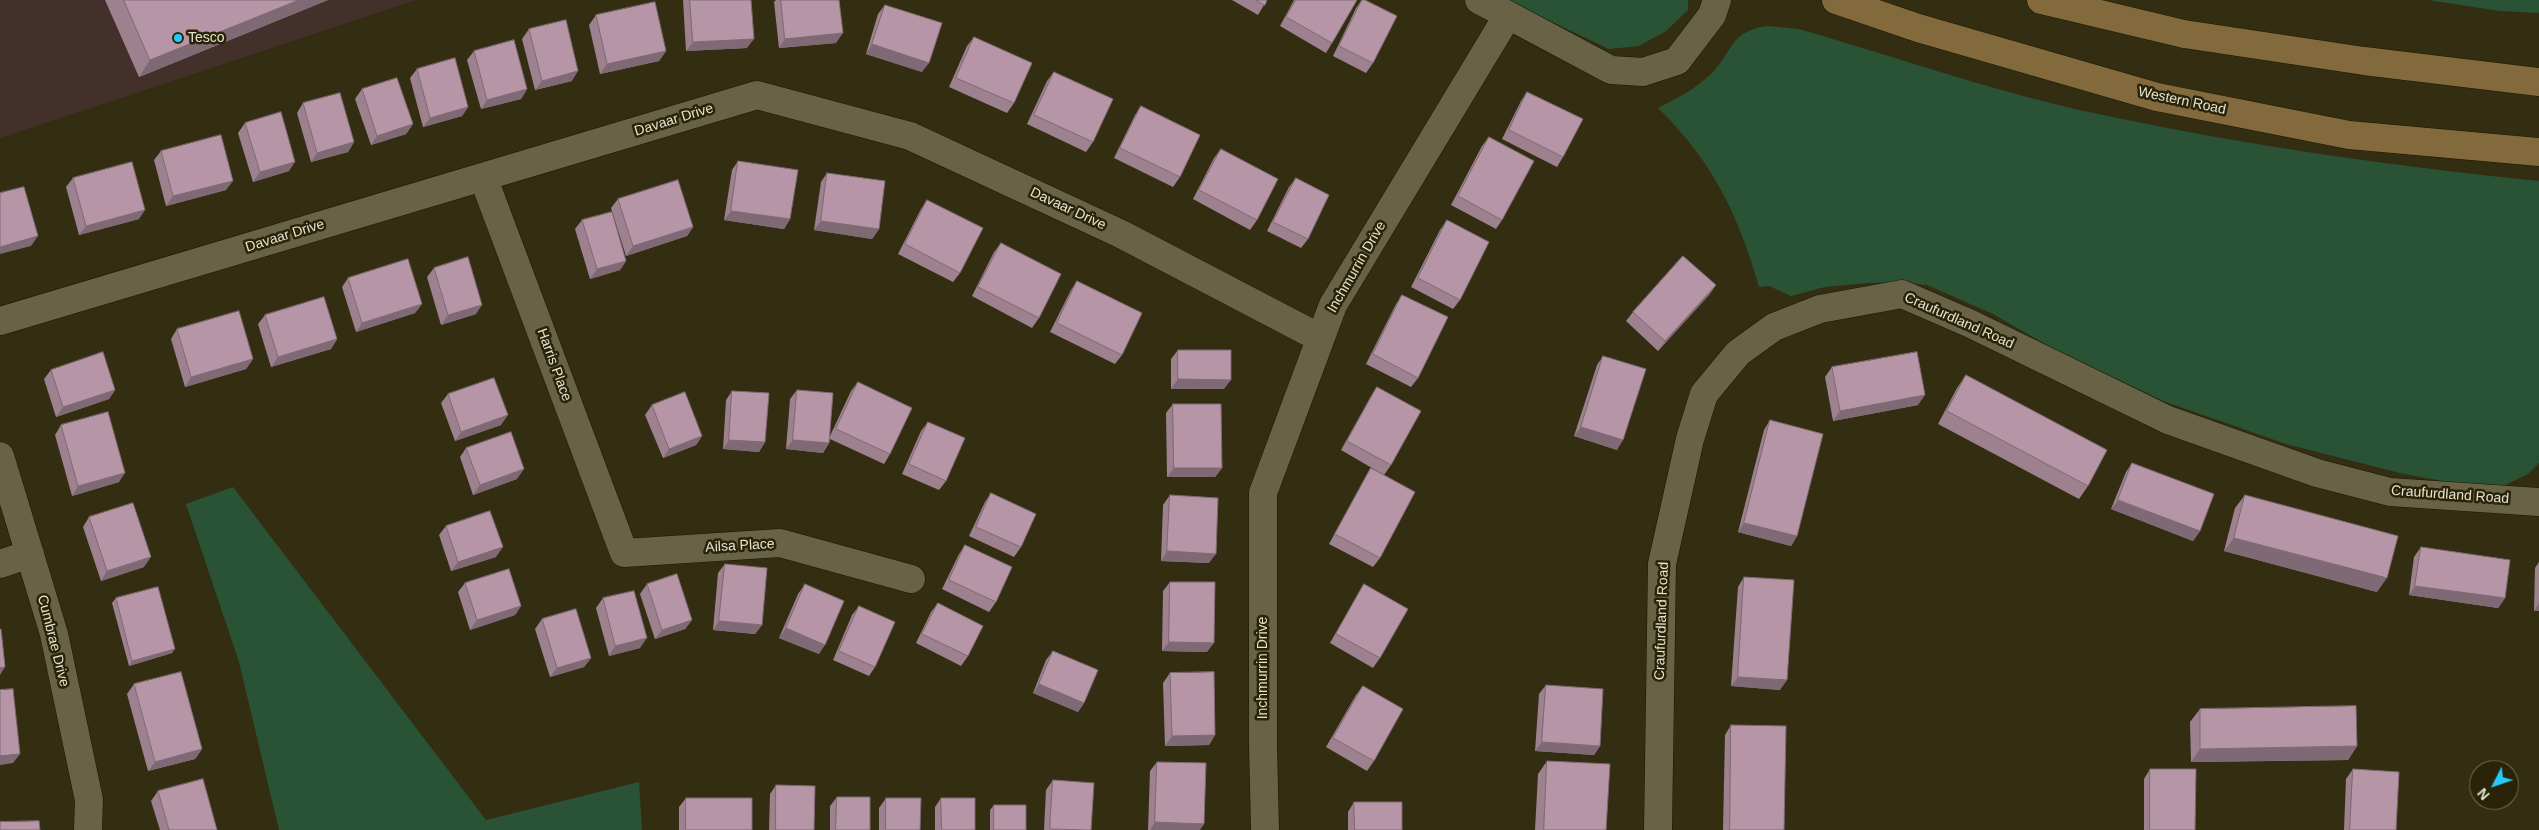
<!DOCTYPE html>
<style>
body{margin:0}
#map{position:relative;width:2539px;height:830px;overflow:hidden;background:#332e12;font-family:Helvetica,sans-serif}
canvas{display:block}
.north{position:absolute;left:2469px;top:760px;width:50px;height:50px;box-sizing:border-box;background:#292408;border:1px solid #747059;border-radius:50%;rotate:229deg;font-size:14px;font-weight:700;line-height:20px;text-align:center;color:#e5e2d2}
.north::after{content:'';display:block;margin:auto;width:18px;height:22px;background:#27c8ff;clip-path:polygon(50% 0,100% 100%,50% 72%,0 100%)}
</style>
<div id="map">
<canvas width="2539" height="830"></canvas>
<div class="north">N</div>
</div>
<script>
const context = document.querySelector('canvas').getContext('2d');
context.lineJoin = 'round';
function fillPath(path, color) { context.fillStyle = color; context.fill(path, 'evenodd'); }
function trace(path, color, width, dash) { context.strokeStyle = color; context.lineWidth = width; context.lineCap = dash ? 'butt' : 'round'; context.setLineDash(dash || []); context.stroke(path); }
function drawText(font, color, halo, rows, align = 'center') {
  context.font = font + ' Helvetica,sans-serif'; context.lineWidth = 5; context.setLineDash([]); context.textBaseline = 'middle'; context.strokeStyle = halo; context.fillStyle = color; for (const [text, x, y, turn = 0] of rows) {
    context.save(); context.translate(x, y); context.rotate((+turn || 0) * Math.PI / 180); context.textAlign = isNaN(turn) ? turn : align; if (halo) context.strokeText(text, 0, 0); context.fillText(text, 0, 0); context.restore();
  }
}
const commercial = new Path2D(`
 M0 0H416L0 138Z`);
const green = new Path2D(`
 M1506 0H1688V10L1666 31 1639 46 1609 49Z
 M2428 0H2539V13L2500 11Z
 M1768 26 1799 29C1900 58 2000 94 2103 115 2247 146 2393 166 2539 181V463L2528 474 2503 486 2454 483 2404 474 2286 444 2163 401 2052 348 1993 314 1927 285 1898 282 1867 283 1825 287 1791 296 1769 286 1759 287C1738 214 1713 162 1658 108 1678 98 1695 89 1711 74 1734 51 1729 31 1768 26Z
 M233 487 486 820 639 782 642 830H279L239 662 186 504Z`);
const minor = new Path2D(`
 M1479 0 1508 15
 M483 177 624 553 780 543 911 579
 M0 321 757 95 910 136 1121 234 1320 338
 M0 456 54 634 89 800 88 830
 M0 564 30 554
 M1265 830 1263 745V493L1333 305 1508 15 1611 70 1643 72 1677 61 1712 15 1717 0
 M1658 830 1662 564 1690 439 1704 394 1738 353 1774 327 1820 309 1902 294 1971 324 2168 420 2317 473 2390 492 2539 502`);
const secondary = new Path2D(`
 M1836 0 1918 28 2157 97 2349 135 2539 152
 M2041 0 2184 34 2364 61 2539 82`);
const wall = new Path2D(`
 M105 0H328L139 77Z
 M683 0H751L747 48 686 51Z
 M776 0H839L836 43 779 48 774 2Z
 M1232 0H1267L1258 15Z
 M1294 0H1357L1332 43 1326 53 1280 26Z
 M1362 0 1373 63 1366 73 1333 56 1356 8Z
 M885 5 922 72 866 54 878 14Z
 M596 15 666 51 659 61 600 74 589 25Z
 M529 29 572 81 535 90 522 39Z
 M974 37 1014 103 1007 113 949 87 967 46Z
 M474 51 527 89 521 99 481 109 467 60Z
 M417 69 468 107 462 116 423 127 410 78Z
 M1054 72 1093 142 1086 152 1027 124 1047 81Z
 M362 89 413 124 406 134 371 145 355 99Z
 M1527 92 1563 157 1557 167 1502 139 1521 101Z
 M303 103 354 142 348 152 311 162 297 113Z
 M1141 106 1180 177 1173 187 1114 158 1135 115Z
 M245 123 289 171 253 182 238 133Z
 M1489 137 1502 220 1496 229 1451 205 1482 146Z
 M1221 149 1257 220 1250 230 1193 199 1214 158Z
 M161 151 226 190 166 206 154 160Z
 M738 161 790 219 784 229 724 220 732 170Z
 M827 173 879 229 872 239 814 230 821 182Z
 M73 178 139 219 79 235 66 187Z
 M1296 178 1308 239 1301 248 1267 231 1289 187Z
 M618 199 693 227 687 236 626 256 611 208Z
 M927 200 960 273 953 282 898 254 921 209Z
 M582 220 626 261 620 270 590 279 575 229Z
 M1447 220 1460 300 1453 309 1411 287 1440 230Z
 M1001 243 1039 318 1032 328 972 296 994 252Z
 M434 268 476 314 441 325 427 277Z
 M348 278 422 304 415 313 356 332 342 287Z
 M1077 281 1122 355 1115 364 1050 332 1071 290Z
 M1716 285 1709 295 1658 351 1626 321 1633 312Z
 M1402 295 1418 378 1411 387 1366 364 1396 304Z
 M265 315 337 339 331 349 271 367 258 324Z
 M177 329 253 359 246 369 185 387 171 339Z
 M1178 350 1224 389H1171V359Z
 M1603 356 1617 450 1574 436 1597 365Z
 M1832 367 1918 405 1833 421 1825 377Z
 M51 370 115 390 109 399 56 417 44 379Z
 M1966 375 2088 486 2079 499 1938 424 1957 388Z
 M858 382 890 454 884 464 830 439 829 443 823 453 786 449 790 399 797 390 830 436 851 391Z
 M1377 387 1391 465 1384 475 1341 450 1371 396Z
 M732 391 765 442 759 452 723 449 726 400Z
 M448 394 501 425 455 441 441 403Z
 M1173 404 1222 468 1215 477H1167L1166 413Z
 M652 405 702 436 696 445 663 458 645 415Z
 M1770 420 1797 536 1791 546 1738 532 1764 430Z
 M928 422 946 481 939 490 902 474 921 431Z
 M61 425 119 482 72 496 55 435Z
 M466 448 517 479 473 495 460 457Z
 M2132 463 2200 531 2193 541 2111 509 2126 472Z
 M1371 468 1380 558 1373 567 1329 544 1365 478Z
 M991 493 1021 547 1014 557 969 536 985 502Z
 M1170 495 1209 563 1161 561 1163 505Z
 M2245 495 2377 592 2224 551 2235 508Z
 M89 517 144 567 101 581 83 527Z
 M446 526 496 557 451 571 439 535Z
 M965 545 996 602 989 612 942 589 959 554Z
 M2421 547 2505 598 2498 608 2409 595 2414 557Z
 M2539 562V611H2534L2535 568Z
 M725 564 762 625 755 634 713 630 718 573Z
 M1744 577 1780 690 1731 686 1738 587Z
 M1170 582 1207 652 1162 651 1163 591Z
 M465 583 521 606 515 615 470 630 458 592Z
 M647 584 692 620 685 629 655 639 640 594Z
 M805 584 819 654 779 638 798 594Z
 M1364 584 1380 658 1373 668 1330 643 1358 594Z
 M116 598 172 653 129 666 112 603Z
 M603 598 640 648 609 656 596 608Z
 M938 603 968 656 961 666 916 643 931 612Z
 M859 606 875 667 869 676 833 660 852 615Z
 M542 619 591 658 584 667 550 677 535 629Z
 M1053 651 1084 703 1078 712 1033 693 1046 660Z
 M1170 673 1215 735 1209 745 1165 746 1163 683Z
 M134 684 202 749 195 759 148 771 127 694Z
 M1546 685 1600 746 1594 755 1535 751 1539 694Z
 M1363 686 1374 761 1367 771 1326 747 1356 695Z
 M2200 709 2357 746 2348 760 2191 762 2190 722Z
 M1731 725 1784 830H1723L1725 735Z
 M1547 761 1606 830H1535L1538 774Z
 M1157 762 1200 830H1148L1150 771Z
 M2150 769 2195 830H2144V779Z
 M2353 769 2396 830H2344L2346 779Z
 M1053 780 1091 830H1044L1046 790Z
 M776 785 814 830H769L770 794Z
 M158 791 217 830H160L151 801Z
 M837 797 870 830H830V806Z
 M686 798 752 830H679V807Z
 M886 798 920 830H879V808Z
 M941 798 975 830H935V807Z
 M1354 802 1402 830H1348V812Z
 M994 805 1026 830H990V810Z`);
const shadedWall = new Path2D(`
 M299 0H328L139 77 150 60Z
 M843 33 836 43 779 48 785 39Z
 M754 39 747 48 686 51 693 42Z
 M872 44 929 63 922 72 866 54Z
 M666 51 659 61 600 74 607 64Z
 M578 71 572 81 535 90 542 81Z
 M527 89 521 99 481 109 487 100Z
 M468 107 462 116 423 127 430 118Z
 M413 124 406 134 371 145 377 136Z
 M354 142 348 152 311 162 317 153Z
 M295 162 289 171 253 182 260 172Z
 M233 181 226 190 166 206 173 196Z
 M145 210 139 219 79 235 86 226Z
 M731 211 790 219 784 229 724 220Z
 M821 221 879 229 872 239 814 230Z
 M693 227 687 236 626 256 633 246Z
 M38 236 31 246 0 254V247Z
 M626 261 620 270 590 279 597 269Z
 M1716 285 1709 295 1658 351 1665 341Z
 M422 304 415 313 356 332 362 323Z
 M482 305 476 314 441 325 448 315Z
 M337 339 331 349 271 367 278 357Z
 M253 359 246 369 185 387 191 377Z
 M1178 379 1231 380 1224 389H1171Z
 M115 390 109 399 56 417 63 407Z
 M1925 395 1918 405 1833 421 1840 411Z
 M508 415 501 425 455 441 461 432Z
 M1581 427 1623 440 1617 450 1574 436Z
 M702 436 696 445 663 458 669 449Z
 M729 440 765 442 759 452 723 449Z
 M793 440 829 443 823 453 786 449Z
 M1174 468H1222L1215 477H1167Z
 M524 469 517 479 473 495 480 485Z
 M125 473 119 482 72 496 78 486Z
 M2118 500 2200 531 2193 541 2111 509Z
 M1744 523 1797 536 1791 546 1738 532Z
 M2234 538 2387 578 2377 592 2224 551Z
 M503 547 496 557 451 571 458 562Z
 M1167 551 1216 554 1209 563 1161 561Z
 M151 557 144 567 101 581 107 571Z
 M2415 586 2505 598 2498 608 2409 595Z
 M2539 603V611H2534Z
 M521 606 515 615 470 630 477 620Z
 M692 620 685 629 655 639 662 630Z
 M719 621 762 625 755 634 713 630Z
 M786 628 825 645 819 654 779 638Z
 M647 638 640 648 609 656 615 646Z
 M1169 642 1214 643 1207 652 1162 651Z
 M175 649 172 653 129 666 132 661Z
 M591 658 584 667 550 677 557 668Z
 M5 667 0 675V668Z
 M1738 677 1787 680 1780 690 1731 686Z
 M1039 684 1084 703 1078 712 1033 693Z
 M1215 735 1209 745 1165 746 1172 736Z
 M1542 742 1600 746 1594 755 1535 751Z
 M2357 746 2348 760 2191 762 2200 749Z
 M202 749 195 759 148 771 155 762Z
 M20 754 13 763 0 765V756Z
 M1155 822 1204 824 1200 830H1150Z`);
const building = new Path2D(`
 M124 0H299L150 60Z
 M690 0H751L754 39 693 42Z
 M781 0H839L843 33 785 39Z
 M1256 0H1267L1265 5Z
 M1296 0H1357L1332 43 1286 17Z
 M1362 0H1365L1397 16 1373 63 1339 46Z
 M655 2 666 51 607 64 596 15Z
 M885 5 942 23 929 63 872 44Z
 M566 20 578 71 542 81 529 29Z
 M974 37 1032 63 1014 103 956 78Z
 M514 40 527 89 487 100 474 51Z
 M455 58 468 107 430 118 417 69Z
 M1054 72 1113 99 1093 142 1034 115Z
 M397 78 413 124 377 136 362 89Z
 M1527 92 1583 119 1563 157 1509 130Z
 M340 93 354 142 317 153 303 103Z
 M1141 106 1200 135 1180 177 1120 148Z
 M281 112 295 162 260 172 245 123Z
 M221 135 233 181 173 196 161 151Z
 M1489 137 1534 161 1502 220 1458 196Z
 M1221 149 1278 179 1257 220 1199 190Z
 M738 161 798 170 790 219 731 211Z
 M132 162 145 210 86 226 73 178Z
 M827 173 885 181 879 229 821 221Z
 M1296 178 1329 195 1308 239 1273 222Z
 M678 180 693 227 633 246 618 199Z
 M24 187 38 236 0 247V193Z
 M927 200 983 228 960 273 905 244Z
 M612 212 626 261 597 269 582 220Z
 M1447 220 1489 242 1460 300 1418 278Z
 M1001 243 1061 274 1039 318 978 287Z
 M1683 256 1716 285 1665 341 1633 312Z
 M468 257 482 305 448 315 434 268Z
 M408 259 422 304 362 323 348 278Z
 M1077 281 1142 313 1122 355 1057 323Z
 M1402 295 1448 317 1418 378 1373 354Z
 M324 297 337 339 278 357 265 315Z
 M239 311 253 359 191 377 177 329Z
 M1178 350H1231V380L1178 379Z
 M103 352 115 390 63 407 51 370Z
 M1917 352 1925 395 1840 411 1832 367Z
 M1603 356 1646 369 1623 440 1581 427Z
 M1966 375 2107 450 2088 486 1947 411Z
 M494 378 508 415 461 432 448 394Z
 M858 382 912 408 890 454 836 429Z
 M1377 387 1421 411 1391 465 1347 441Z
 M797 390 833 393 829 443 793 440Z
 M732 391 769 393 765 442 729 440Z
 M685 392 702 436 669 449 652 405Z
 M1173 404H1221L1222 468H1174Z
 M108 412 125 473 78 486 61 425Z
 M1770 420 1823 434 1797 536 1744 523Z
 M928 422 965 438 946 481 909 464Z
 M511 432 524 469 480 485 466 448Z
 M2132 463 2214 494 2200 531 2118 500Z
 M1371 468 1415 492 1380 558 1335 534Z
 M991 493 1036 514 1021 547 976 527Z
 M1170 495 1218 498 1216 554 1167 551Z
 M2245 495 2398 536 2387 578 2234 538Z
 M133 503 151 557 107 571 89 517Z
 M490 511 503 547 458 562 446 526Z
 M965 545 1012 567 996 602 949 580Z
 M2421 547 2510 560 2505 598 2415 586Z
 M725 564 767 568 762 625 719 621Z
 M509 569 521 606 477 620 465 583Z
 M677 574 692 620 662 630 647 584Z
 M1744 577 1794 580 1787 680 1738 677Z
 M1170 582H1215L1214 643 1169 642Z
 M805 584 844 601 825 645 786 628Z
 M1364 584 1408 609 1380 658 1336 634Z
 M158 587 175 649 132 661 116 598Z
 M634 591 647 638 615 646 603 598Z
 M938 603 983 626 968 656 922 634Z
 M859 606 895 622 875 667 839 651Z
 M576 609 591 658 557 668 542 619Z
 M0 629H1L5 667 0 668Z
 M1053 651 1098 670 1084 703 1039 684Z
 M181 672 202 749 155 762 134 684Z
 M1214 672 1215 735 1172 736 1170 673Z
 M1546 685 1603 689 1600 746 1542 742Z
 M1363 686 1403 709 1374 761 1333 738Z
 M13 689 20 754 0 756V690Z
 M2356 706 2357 746 2200 749V709Z
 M1731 725 1786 726 1784 830H1730Z
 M1547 761 1610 764 1606 830H1544Z
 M1157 762 1206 763 1204 824 1155 822Z
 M2150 769H2196L2195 830H2150Z
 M2353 769 2399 772 2396 830H2350Z
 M203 779 217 830H169L158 791Z
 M1053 780 1094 783 1091 830 1050 829Z
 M776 785 815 786 814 830H776Z
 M837 797H870V830H836Z
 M686 798H752V830H686Z
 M886 798H921L920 830H886Z
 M941 798H975V830H942Z
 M1354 802H1402V830H1355Z
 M994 805H1026V830H994Z
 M39 821 40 830H0V822Z`);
const markers = [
 [178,38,5,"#27c8ff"]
];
const poiNames = [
 ["Tesco",188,38]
];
const streetNames = [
 ["Western Road",2182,101,12],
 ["Davaar Drive",674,120,-17],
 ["Davaar Drive",1068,209,25],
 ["Davaar Drive",285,236,-17],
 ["Inchmurrin Drive",1357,267,-60],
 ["Craufurdland Road",1959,321,24],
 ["Harris Place",554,365,70],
 ["Craufurdland Road",2450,495,4],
 ["Ailsa Place",740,546,-3],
 ["Craufurdland Road",1662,621,-88],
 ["Cumbrae Drive",53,641,76],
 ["Inchmurrin Drive",1263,668,-90]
];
fillPath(commercial, '#43302a');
fillPath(green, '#2a5235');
trace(minor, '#1b1600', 29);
trace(secondary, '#1b1600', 29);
trace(minor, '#686346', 28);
trace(secondary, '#836a3d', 28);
fillPath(wall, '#9d818f');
fillPath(shadedWall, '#7f6974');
fillPath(building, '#b696a6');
trace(building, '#7f6974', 1);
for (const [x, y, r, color] of markers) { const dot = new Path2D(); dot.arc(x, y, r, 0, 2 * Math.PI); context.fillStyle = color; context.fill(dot); trace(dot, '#292408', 2); }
drawText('14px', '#e5e2d2', '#292408', poiNames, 'left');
drawText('14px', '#e5e2d2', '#292408', streetNames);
</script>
